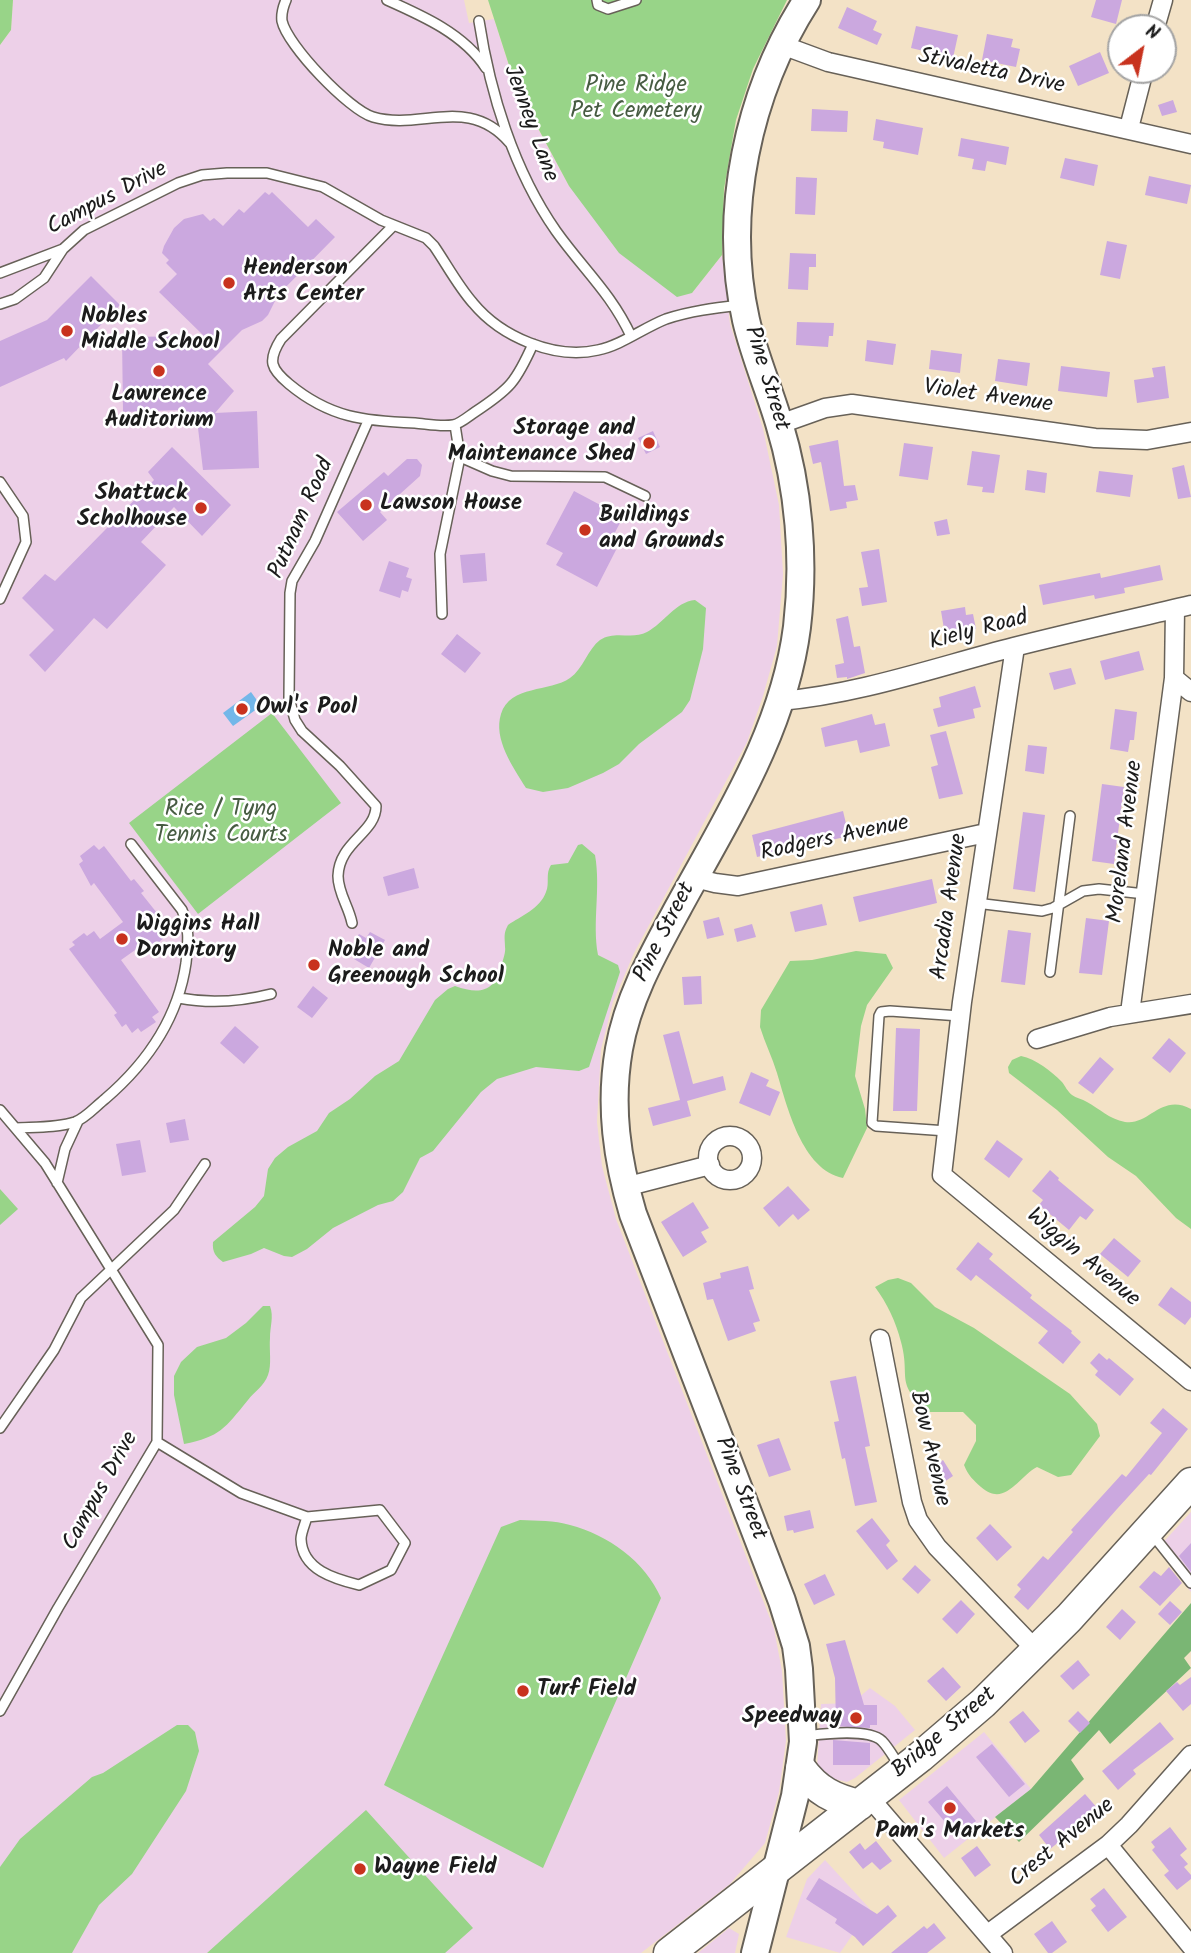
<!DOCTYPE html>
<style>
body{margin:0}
#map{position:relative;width:1191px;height:1953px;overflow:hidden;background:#f3e2c6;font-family:Kalam,sans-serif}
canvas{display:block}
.north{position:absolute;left:1107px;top:14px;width:70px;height:70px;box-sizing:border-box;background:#fff;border:2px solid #a4a4a4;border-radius:50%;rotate:32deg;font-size:19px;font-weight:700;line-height:28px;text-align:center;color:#1c1c1c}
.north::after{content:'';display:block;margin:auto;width:24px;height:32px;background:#c8321e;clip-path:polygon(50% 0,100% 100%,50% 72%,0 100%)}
</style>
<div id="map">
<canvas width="1191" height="1953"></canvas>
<div class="north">N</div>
</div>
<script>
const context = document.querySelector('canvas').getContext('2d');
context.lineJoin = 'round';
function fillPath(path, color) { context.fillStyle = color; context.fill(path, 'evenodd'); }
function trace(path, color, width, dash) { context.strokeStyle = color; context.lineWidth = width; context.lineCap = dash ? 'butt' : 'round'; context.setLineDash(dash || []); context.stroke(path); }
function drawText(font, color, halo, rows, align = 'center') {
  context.font = font + ' Kalam,sans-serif'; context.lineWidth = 5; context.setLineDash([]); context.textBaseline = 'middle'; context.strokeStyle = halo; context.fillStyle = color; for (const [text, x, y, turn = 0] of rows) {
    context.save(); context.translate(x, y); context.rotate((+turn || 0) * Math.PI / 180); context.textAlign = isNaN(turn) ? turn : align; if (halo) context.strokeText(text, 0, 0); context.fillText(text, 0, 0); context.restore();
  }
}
const built = new Path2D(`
 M13 0H464L469 23 494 19 516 88 569 186 692 293 722 255 730 324 763 429 779 505 783 574 777 646 763 696 747 742 634 953 613 1002 601 1049 597 1122 602 1166 616 1219 774 1629 782 1671 786 1741 779 1792 765 1843 730 1884 641 1953H0V45L11 30Z
 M1191 1512V1592L1157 1549Z
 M870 1688 895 1706 915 1730 855 1778 847 1782 826 1777 817 1767 821 1704 852 1703Z
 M984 1732 1031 1789 944 1858 899 1800Z
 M825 1860 870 1909 840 1953 786 1937 807 1879Z
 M729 1928 739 1934 735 1953H698Z`);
const green = new Path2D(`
 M0 0H13L11 30 0 45Z
 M488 0H787L753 69 736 120 724 189 722 255 692 293 677 297 619 253 569 186 516 87Z
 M695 600 706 608 703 649 690 700 682 712 639 744 619 764 603 773 568 788 543 792 526 788C513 767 493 739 501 714 510 685 550 692 570 678 583 669 588 649 600 640 615 630 632 640 647 632 664 623 675 602 695 600Z
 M272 713 341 803 198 914 129 823Z
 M582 844 595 855C601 889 592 922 598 955L618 965 620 972 589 1067 579 1071 536 1067 497 1079 481 1092 433 1151 420 1158 403 1192 393 1201 378 1205 333 1228 307 1249 292 1257 284 1256 264 1248 251 1254 223 1262C216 1257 212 1252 213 1242L255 1207 264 1196 268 1169 275 1158 288 1147 317 1131 329 1113 350 1099 375 1076 399 1061 435 1000 448 989 455 986C480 995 495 992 502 964 503 959 506 952 505 947 505 938 503 934 508 925 521 916 540 909 546 892 550 883 545 874 551 865L568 863 578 845Z
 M856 951 886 954 893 968 867 1005 861 1026 855 1076 865 1109 867 1128 843 1178C802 1170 787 1106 777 1073 772 1057 765 1043 760 1027L761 1010 790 961 812 960Z
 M1021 1056C1036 1059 1051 1071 1062 1082 1065 1086 1068 1092 1072 1095 1076 1098 1082 1099 1087 1102 1100 1109 1109 1119 1125 1122 1149 1126 1161 1093 1191 1109V1229L1176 1218 1136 1176 1108 1157 1057 1110 1009 1073 1008 1067 1012 1060Z
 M0 1189 18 1209 0 1225Z
 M898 1278 911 1283 935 1307 974 1328 1070 1394 1097 1424 1100 1436 1071 1475 1058 1477 1037 1467C1018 1477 1005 1508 981 1487 973 1480 968 1475 964 1465L976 1441V1425L963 1412H928C894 1381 911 1379 901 1342 896 1322 887 1303 875 1287L888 1280Z
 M263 1306H270C274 1317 270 1326 270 1338 269 1349 272 1365 268 1375 264 1386 254 1392 248 1400 225 1428 220 1437 184 1444L174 1395V1376L181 1362 197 1347 226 1338 246 1323Z
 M520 1520C537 1521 554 1520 570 1525 608 1535 645 1561 661 1598L543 1868 384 1785 501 1527Z
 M177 1725H188L195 1732 199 1751 186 1791 132 1874 99 1905 72 1953H0V1867L20 1839 92 1777 103 1773Z
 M366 1810 473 1928 445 1953H207Z`);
const forest = new Path2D(`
 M1191 1603V1651L1184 1658 1191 1668 1110 1744 1099 1730 1071 1760 1084 1779 1019 1842 995 1817 1031 1789Z`);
const water = new Path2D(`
 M251 692 261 706 233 726 223 713Z`);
const building = new Path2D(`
 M1096 0H1122L1116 24 1091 17Z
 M847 7 877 21 873 30 882 34 877 45 838 28Z
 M916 26 958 35 953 58 911 48Z
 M987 34 1013 39 1011 47 1020 49 1016 67 982 60Z
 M1100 52 1109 73 1078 86 1069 66Z
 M1173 100 1177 112 1162 116 1158 105Z
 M812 109 848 111 847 132 811 131Z
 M876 119 923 128 918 155 883 148 884 142 873 140Z
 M961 138 1009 147 1006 165 987 161 985 171 972 169 974 159 958 156Z
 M1065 158 1098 165 1094 186 1060 178Z
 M1149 176 1191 185 1187 204 1145 195Z
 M796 177 817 178 815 215 795 214Z
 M265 192 269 195 272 192 308 227 316 219 335 237 278 295 268 315 262 321 242 330 208 364 234 391 215 413 257 411 259 468 203 470 198 428 180 410 123 412 122 337 204 336 159 292 177 274 166 263 169 260 162 253 164 246 174 228 184 219 203 214 210 221 214 218 223 226 239 209 244 213Z
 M1107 241 1127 245 1120 279 1100 275Z
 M790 253 816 254V267H809L808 290 788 289Z
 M91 276 120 305 66 361 64 358 0 387V341L47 320Z
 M797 322 834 323 833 336H829L828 347 796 345Z
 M867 340 896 344 893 365 865 361Z
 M931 350 962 354 960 373 929 369Z
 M998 359 1030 363 1027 386 995 381Z
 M1061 366 1110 372 1107 397 1058 391Z
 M1165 366 1169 398 1137 403 1134 380 1154 377 1152 368Z
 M653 431 660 447 646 454 638 438Z
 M838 440 844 486 855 485 858 500 846 502 847 508 830 511 821 462 813 464 809 446Z
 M904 443 933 447 928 480 899 476Z
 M172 447 231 505 202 536 174 507 141 542 166 565 107 629 94 618 45 672 29 655 54 630 22 598 45 574 55 581 154 480 148 472Z
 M972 451 1000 455 994 493 982 492 983 487 967 485Z
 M407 459H417L422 465 420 476 380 512 387 520 363 541 337 512 384 472 388 476Z
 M1184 465 1191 497 1178 499 1172 468Z
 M1027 470 1047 473 1045 493 1025 490Z
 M1099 471 1133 475 1130 497 1096 492Z
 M574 491 623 517 608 546 616 550 597 587 556 565 563 553 546 544Z
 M947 519 950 534 937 536 934 522Z
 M879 549 887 602 862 606 859 588 868 587 861 552Z
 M485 553 487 581 463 583 460 555Z
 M389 561 409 568 406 577 412 579 408 592 402 590 400 598 379 591Z
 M1160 565 1163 580 1124 588 1125 593 1095 599 1094 595 1043 605 1039 585 1100 573 1101 578Z
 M965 607 966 615 973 614 976 629 945 635 941 611Z
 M848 616 854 647 860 646 865 673 847 679V677L837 678 835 665 844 663 836 619Z
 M457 634 481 653 465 673 441 654Z
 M1139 651 1144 670 1105 680 1100 661Z
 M1071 668 1076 684 1054 690 1049 673Z
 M975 686 981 707 973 709 975 718 938 727 933 709 941 707 939 697Z
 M1115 709 1137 712 1134 740H1130L1128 752 1110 749Z
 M872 714 875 725 885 723 890 746 860 753 857 740 825 747 821 728Z
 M946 731 963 794 939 799 931 767 938 765 930 735Z
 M1028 745 1047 747 1044 774 1025 771Z
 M1102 784 1124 787 1114 864 1092 861Z
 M843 811 849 836 757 857 752 835Z
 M1023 812 1045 815 1035 892 1013 889Z
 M94 845 99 850 104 846 131 881 134 879 144 891 141 893 169 928 163 933 166 936 151 949 145 943 121 960 159 1012 152 1017 156 1022 141 1032 138 1028 132 1033 126 1024 122 1027 114 1015 117 1013 69 949 75 945 72 942 84 933 87 936 94 931 100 939 123 922 94 883 91 886 79 864 83 861 80 856Z
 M414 868 419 888 388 896 383 877Z
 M932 879 937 903 859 922 853 897Z
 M822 904 827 925 795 932 790 912Z
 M719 917 724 935 707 939 703 921Z
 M1086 918 1109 921 1102 975 1079 973Z
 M752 924 756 937 737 942 734 929Z
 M1008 930 1031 933 1025 985 1001 982Z
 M370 932 385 940 369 968 354 959 359 951 351 947 359 934 366 938Z
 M701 976 702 1004 684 1005 682 977Z
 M313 986 328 998 312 1018 297 1007Z
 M235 1026 259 1047 244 1064 220 1043Z
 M896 1028 920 1029 917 1111H893Z
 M679 1031 693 1084 723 1076 726 1090 687 1101 691 1116 653 1126 648 1108 680 1100 663 1035Z
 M1169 1038 1186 1053 1170 1073 1152 1058Z
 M1100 1057 1114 1069 1093 1094 1078 1083Z
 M751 1072 769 1080 766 1086 780 1092 770 1116 739 1103Z
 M185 1119 189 1140 170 1143 166 1123Z
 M140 1140 146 1172 122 1176 116 1144Z
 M997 1140 1023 1159 1009 1178 984 1159Z
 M1050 1170 1059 1178 1058 1180 1094 1210 1086 1220 1080 1216 1069 1230 1039 1205 1043 1200 1032 1191Z
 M788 1186 810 1210 798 1220 793 1214 779 1227 763 1208Z
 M693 1202 709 1228 701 1232 707 1242 683 1257 661 1222Z
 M1114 1238 1141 1261 1128 1277 1100 1254Z
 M978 1242 993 1254 989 1259 1032 1295 1030 1298 1072 1331 1071 1333 1081 1342 1063 1364 1038 1343 1048 1331 976 1275 971 1281 956 1269Z
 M748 1266 754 1289 749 1290 760 1321 753 1323 756 1331 728 1341 713 1299 707 1300 703 1283 721 1278 720 1273Z
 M1171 1287 1191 1302V1317L1185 1325 1158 1305Z
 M1099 1353 1107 1360 1109 1358 1134 1379 1120 1396 1095 1375 1098 1371 1090 1363Z
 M856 1376 870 1446 865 1447 877 1502 855 1506 845 1458 842 1459 834 1422 839 1421 830 1381Z
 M1163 1408 1188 1429 1151 1475 1149 1474 1117 1509 1028 1610 1014 1597 1021 1589 1017 1585 1043 1556 1048 1560 1073 1532 1071 1530 1122 1474 1126 1477 1162 1433 1150 1423Z
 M779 1438 791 1470 769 1477 757 1445Z
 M943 1460 953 1476 941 1484 931 1468Z
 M810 1510 814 1528 794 1533 793 1530 787 1531 784 1516Z
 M872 1518 890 1541 886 1545 898 1561 887 1570 856 1531Z
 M990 1524 1012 1547 997 1561 976 1538Z
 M1191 1543V1572L1179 1556Z
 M915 1565 931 1580 918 1594 902 1579Z
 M1169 1567 1182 1583 1160 1606 1139 1587 1154 1571 1161 1576Z
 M825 1574 835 1595 814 1605 804 1584Z
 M961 1600 975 1614 957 1634 942 1619Z
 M1170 1601 1182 1612 1170 1625 1158 1614Z
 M1122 1609 1136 1622 1120 1640 1106 1627Z
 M845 1640 864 1705H877V1725H870V1728L836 1726 835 1678 826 1644Z
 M1078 1660 1090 1675 1073 1690 1060 1676Z
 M943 1667 961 1687 946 1701 927 1681Z
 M1191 1677V1704L1183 1711 1166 1691 1177 1682 1180 1685Z
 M1023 1711 1040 1731 1025 1743 1009 1722Z
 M1078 1711 1090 1723 1080 1733 1068 1721Z
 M1160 1722 1174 1739 1133 1770 1136 1774 1118 1790 1102 1771Z
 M833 1740 870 1743V1765H833Z
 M992 1744 1025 1784 1009 1797 976 1757Z
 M947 1786 976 1821 957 1836 928 1802Z
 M1085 1794 1099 1810 1050 1849 1039 1835Z
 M1170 1827 1187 1849 1180 1855 1188 1864 1184 1867 1191 1875V1879L1177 1890 1164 1875 1169 1871 1152 1850 1155 1847 1151 1842Z
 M876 1841 892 1861 880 1870 872 1862 863 1869 849 1852 860 1843 865 1850Z
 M977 1846 991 1865 975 1877 961 1858Z
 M819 1878 877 1914 888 1905 897 1916 863 1946 855 1937 835 1923 837 1919 806 1899Z
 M1104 1888 1127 1917 1108 1932 1091 1910 1096 1906 1090 1899Z
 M1052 1921 1067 1942 1052 1953H1048L1034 1934Z
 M934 1923 946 1938 927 1953H891L924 1926 927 1929Z`);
const lane = new Path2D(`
 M286 0C283 7 281 13 282 21 287 45 349 110 373 117 421 131 468 94 510 143
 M387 0C423 16 464 34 486 68
 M597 0 598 5 608 9 636 0
 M479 21C490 93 514 171 556 231 583 269 611 293 631 336
 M393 226 281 339C267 361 271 369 289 384 330 418 364 421 415 423 427 424 441 427 453 425 460 424 469 416 475 412 510 389 516 382 533 344
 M0 273 63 249 84 230 178 183 202 175 227 173H267L323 187 381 220 426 238 434 246C447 265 458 286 473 303 501 337 555 360 598 350 622 345 643 328 666 319 690 311 715 308 740 305
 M0 304 15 299 44 278 63 249
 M460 457 492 471 511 476 605 477 645 496
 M0 482 23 516 26 542 0 599
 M442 614 440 554 460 457 455 425
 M976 903 1042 911 1053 908 1083 891 1099 889 1145 894
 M352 923C349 907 338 893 338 876 339 842 376 833 376 806L340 766 302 731 295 720 289 698 290 593 292 581 315 541 368 421
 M1050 972 1070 816
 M179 998C211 1004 239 1002 271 994
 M0 1110 45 1163 158 1345 157 1442 58 1608 0 1711
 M16 1128C35 1127 57 1128 75 1122 86 1118 96 1106 105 1099 147 1063 178 1018 186 963 188 943 190 929 182 910L131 844
 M947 1131 876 1126 872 1123 879 1016 881 1012 890 1011 960 1016
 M57 1183 65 1149 78 1121
 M0 1428 54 1350 81 1298 174 1210 205 1164
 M157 1442 241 1493 307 1517 380 1510 405 1543 391 1570 359 1585C335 1579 302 1570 301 1539 301 1533 305 1524 307 1517
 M1152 1534 1191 1583
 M805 1736C823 1734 868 1728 882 1741 889 1748 895 1760 901 1768`);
const street = new Path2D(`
 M1155 28 1163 0
 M782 45 828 62 1191 144
 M1129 128 1144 70
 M780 424 825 408 852 404 1095 438 1147 440 1191 432
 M1175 609 1174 678 1191 692
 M1015 647 962 1002 942 1175 1191 1381
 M780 701C860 694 936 667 1014 647 1073 632 1132 619 1191 605
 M695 878 715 883 738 886 986 833
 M1130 1013 1174 678
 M1037 1039 1110 1017 1191 1004
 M708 1158a22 22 0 1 1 44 0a22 22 0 1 1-44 0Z
 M625 1187 710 1165
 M880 1339 912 1502 918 1520 937 1547 1037 1651
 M869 1797 1003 1953
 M1108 1845 1191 1946
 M988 1934 1108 1845 1129 1825 1191 1755`);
const secondary = new Path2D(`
 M755 1953 795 1796 803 1742 799 1669 796 1646 782 1601 633 1214C617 1160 609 1106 619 1049 628 998 653 954 678 908 727 818 784 730 797 627 805 560 799 488 779 423 769 389 754 355 746 320 722 212 748 92 807 0`);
const primary = new Path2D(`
 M801 1769C817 1791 834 1799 859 1805
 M669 1953 920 1757 983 1703 1069 1618 1191 1483`);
const markers = [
 [229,283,7,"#c8321e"],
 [67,331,7,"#c8321e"],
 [159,371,7,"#c8321e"],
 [649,443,7,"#c8321e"],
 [366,505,7,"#c8321e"],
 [201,508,7,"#c8321e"],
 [585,530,7,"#c8321e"],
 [242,709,7,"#c8321e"],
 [122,939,7,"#c8321e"],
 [314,965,7,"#c8321e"],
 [523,1691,7,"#c8321e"],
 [856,1718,7,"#c8321e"],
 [950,1808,7,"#c8321e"],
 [360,1869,7,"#c8321e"]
];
const streetNames = [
 ["Stivaletta Drive",991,73,12],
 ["Jenney Lane",529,124,70],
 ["Campus Drive",108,200,-28],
 ["Pine Street",765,379,73],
 ["Violet Avenue",988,398,8],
 ["Putnam Road",303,519,-66],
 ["Kiely Road",979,632,-15],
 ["Rodgers Avenue",835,840,-12],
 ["Moreland Avenue",1127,842,-83],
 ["Arcadia Avenue",951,907,-82],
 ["Pine Street",666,933,-63],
 ["Wiggin Avenue",1082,1259,40],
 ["Bow Avenue",928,1449,77],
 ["Pine Street",739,1489,69],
 ["Campus Drive",102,1492,-61],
 ["Bridge Street",945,1734,-40],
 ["Crest Avenue",1063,1844,-39]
];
const parkNames = [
 ["Pine Ridge",636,87],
 ["Pet Cemetery",636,113],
 ["Rice / Tyng",221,811],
 ["Tennis Courts",221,837]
];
const poiNames = [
 ["Henderson",243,270],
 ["Arts Center",243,296],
 ["Nobles",81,318],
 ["Middle School",81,344],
 ["Lawrence",159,396,"center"],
 ["Auditorium",159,422,"center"],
 ["Storage and",635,430,"right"],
 ["Maintenance Shed",635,456,"right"],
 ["Shattuck",187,495,"right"],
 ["Scholhouse",187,521,"right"],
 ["Lawson House",380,505],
 ["Buildings",599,517],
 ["and Grounds",599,543],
 ["Owl's Pool",256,709],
 ["Wiggins Hall",136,926],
 ["Dormitory",136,952],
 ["Noble and",328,952],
 ["Greenough School",328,978],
 ["Turf Field",537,1691],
 ["Speedway",842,1718,"right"],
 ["Pam's Markets",950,1833,"center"],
 ["Wayne Field",374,1869]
];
fillPath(built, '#edd0e8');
fillPath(green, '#98d488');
fillPath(forest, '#7ab674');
fillPath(water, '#73b7e9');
fillPath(building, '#cba8df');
trace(lane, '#676158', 12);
trace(street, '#676158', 21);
trace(secondary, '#676158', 30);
trace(primary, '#676158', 33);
trace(lane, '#fff', 9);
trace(street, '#fff', 18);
trace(secondary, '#fff', 26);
trace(primary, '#fff', 30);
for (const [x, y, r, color] of markers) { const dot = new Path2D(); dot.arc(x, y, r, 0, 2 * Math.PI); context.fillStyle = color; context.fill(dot); trace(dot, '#fff', 2.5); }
drawText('23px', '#1c1c1c', '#fff', streetNames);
drawText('23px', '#475c42', '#fff', parkNames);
drawText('bold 23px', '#1c1c1c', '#fff', poiNames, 'left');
</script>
